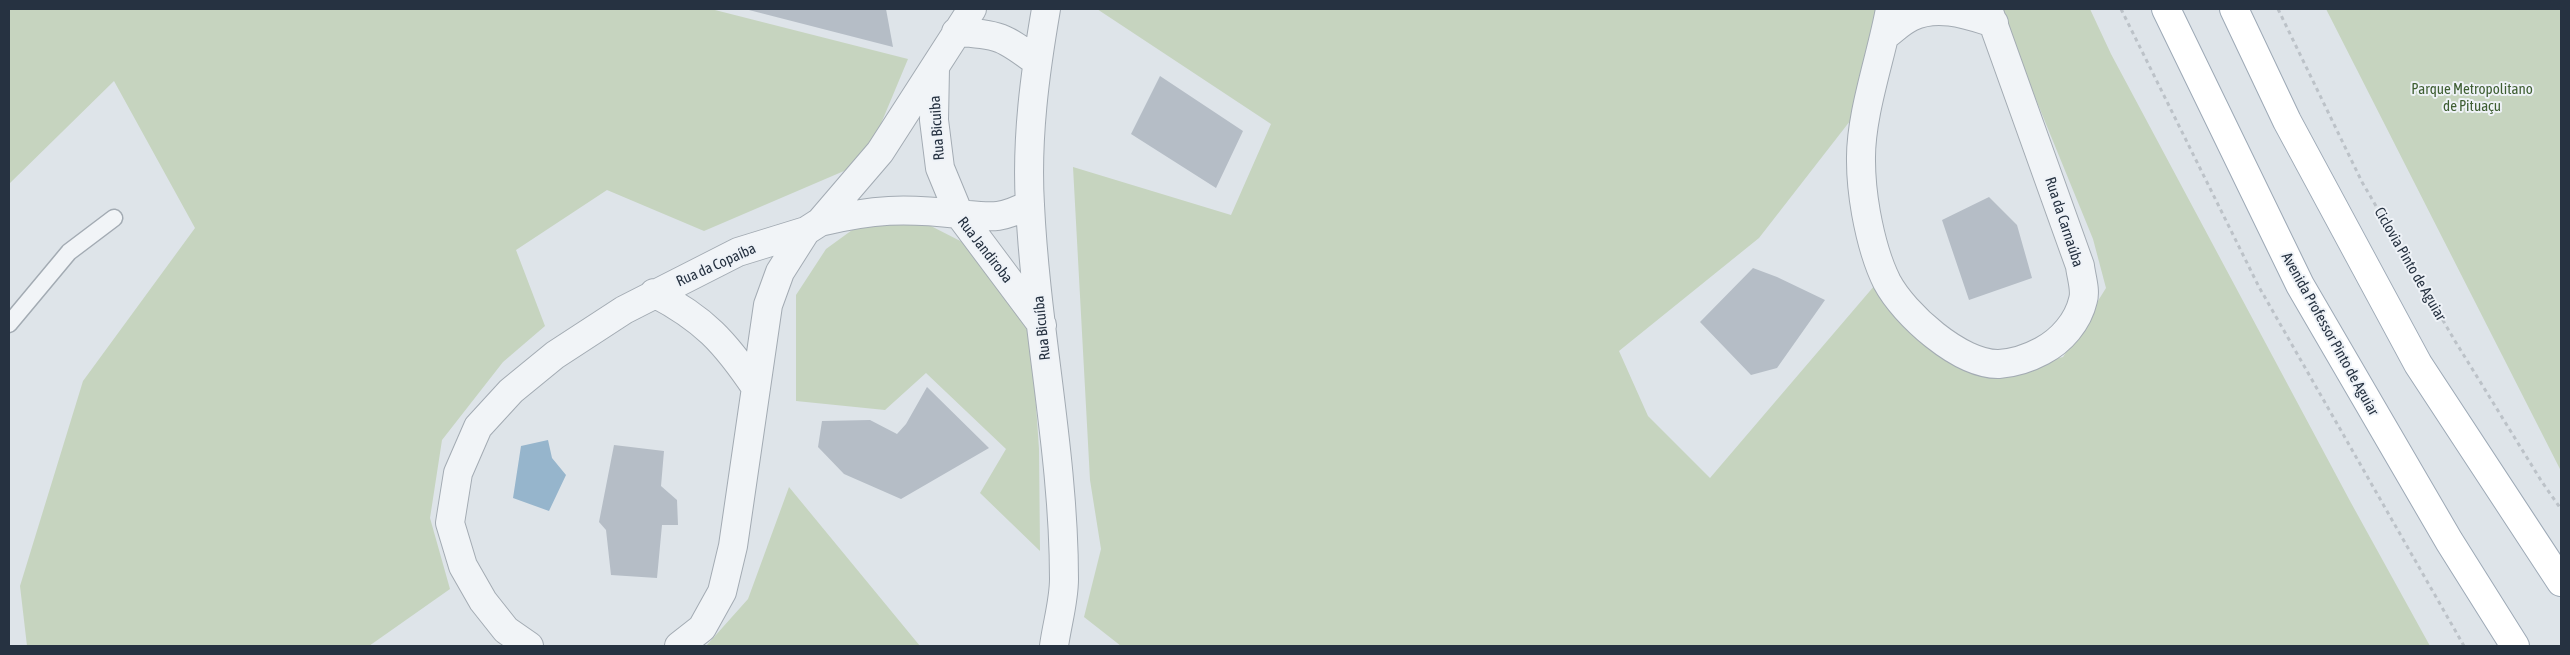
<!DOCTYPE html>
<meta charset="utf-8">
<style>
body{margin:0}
#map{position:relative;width:2570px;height:655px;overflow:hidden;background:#dee4e9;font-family:"Asap Condensed",sans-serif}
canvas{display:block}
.frame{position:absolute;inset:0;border:10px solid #263241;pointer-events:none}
</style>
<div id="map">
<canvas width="2570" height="655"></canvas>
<div class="frame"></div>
</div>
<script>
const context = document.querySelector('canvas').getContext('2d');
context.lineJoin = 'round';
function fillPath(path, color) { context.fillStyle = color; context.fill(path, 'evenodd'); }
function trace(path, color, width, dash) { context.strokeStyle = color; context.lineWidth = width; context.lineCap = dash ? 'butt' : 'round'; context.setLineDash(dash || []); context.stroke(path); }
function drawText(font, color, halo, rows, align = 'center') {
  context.font = font + ' "Asap Condensed",sans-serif'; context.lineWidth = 4; context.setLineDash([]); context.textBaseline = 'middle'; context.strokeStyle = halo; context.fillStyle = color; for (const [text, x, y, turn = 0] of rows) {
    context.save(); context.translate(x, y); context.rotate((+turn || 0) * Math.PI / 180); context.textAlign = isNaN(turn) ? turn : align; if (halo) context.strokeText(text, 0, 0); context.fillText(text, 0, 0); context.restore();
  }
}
const green = new Path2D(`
 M9 9H711L908 59 865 162 704 231 607 190 516 250 545 326 503 362 442 440 430 518 450 589 369 646H27L20 586 83 381 195 228 114 81 9 184Z
 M1097 9H1894L1850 121 1759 238 1619 351 1648 416 1710 478 1875 285 1946 357 2015 369 2063 357 2106 288 2093 239 1999 9H2090L2111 54 2350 501 2430 646H1121L1084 617 1101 549 1090 480 1073 167 1231 215 1271 124Z
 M2326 9H2561V471Z
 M923 222 982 252 1030 318 1039 449 1040 551 980 493 1006 449 926 373 885 410 796 401V295L826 249 859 225Z
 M789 487 920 646H706L748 599Z`);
const water = new Path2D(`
 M548 440 552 458 566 475 549 511 513 498 521 446Z`);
const building = new Path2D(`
 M745 9H886L893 47Z
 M1160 76 1243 131 1216 188 1131 134Z
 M1989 197 2017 225 2032 278 1969 300 1942 220Z
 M1753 268 1777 277 1825 300 1777 368 1751 375 1700 322Z
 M927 387 989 448 901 499 844 474 818 447 822 421 870 420 897 434 906 424Z
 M614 445 664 451 661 486 677 500 678 525H662L657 578 611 575 606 530 599 522Z`);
const path = new Path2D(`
 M2121 9 2259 287 2464 646
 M2278 9 2362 182 2455 341 2542 482 2561 509`);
const lane = new Path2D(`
 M9 324 69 252 114 218`);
const street = new Path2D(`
 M1046 9C1035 73 1026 139 1030 205 1036 330 1064 454 1064 579 1064 601 1057 624 1054 646
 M1890 9C1882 55 1860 114 1861 161 1861 178 1863 196 1866 213 1870 235 1877 262 1887 282 1904 314 1960 365 1999 364 2014 363 2029 358 2042 351 2061 341 2078 322 2083 300 2086 290 2081 276 2080 266L1988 9
 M956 32C999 34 1004 37 1037 62
 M1886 35C1894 29 1902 21 1911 17 1938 4 1968 15 1994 23
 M935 68 934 120 940 168 959 214C991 217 1000 220 1030 204
 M820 222C874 209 904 208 959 214L1042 325
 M654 293C704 319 725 342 756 388
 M529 646 506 630 483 601 463 566 450 523 458 473 478 427 511 391 555 355 624 310 738 252 806 231 820 222 880 152 972 9
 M679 646 702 628 722 592 733 546 768 305 780 272 806 231`);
const primary = new Path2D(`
 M2166 9 2300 285 2449 541 2515 646
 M2234 9 2287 121 2418 364 2561 582`);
const parkNames = [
 ["Parque Metropolitano",2472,89],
 ["de Pituaçu",2472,106]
];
const streetNames = [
 ["Rua Bicuiba",937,128,-94],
 ["Rua da Carnaúba",2064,222,72],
 ["Rua Jandiroba",985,250,52],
 ["Ciclovia Pinto de Aguiar",2410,264,60],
 ["Rua da Copaíba",716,265,-24],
 ["Rua Bicuíba",1042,328,-96],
 ["Avenida Professor Pinto de Aguiar",2330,334,61]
];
fillPath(green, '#c6d4bf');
fillPath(water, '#96b5cc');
fillPath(building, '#b5bdc6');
trace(lane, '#a3abb3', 19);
trace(street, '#a3abb3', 30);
trace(primary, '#9da9b6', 30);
trace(path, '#bcc2c8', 3, [4, 4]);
trace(lane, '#f1f4f7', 16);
trace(street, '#f1f4f7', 28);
trace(primary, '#fff', 28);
drawText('15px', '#3e5e32', '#eef2f7', parkNames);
drawText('15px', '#263241', '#eef2f7', streetNames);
</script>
